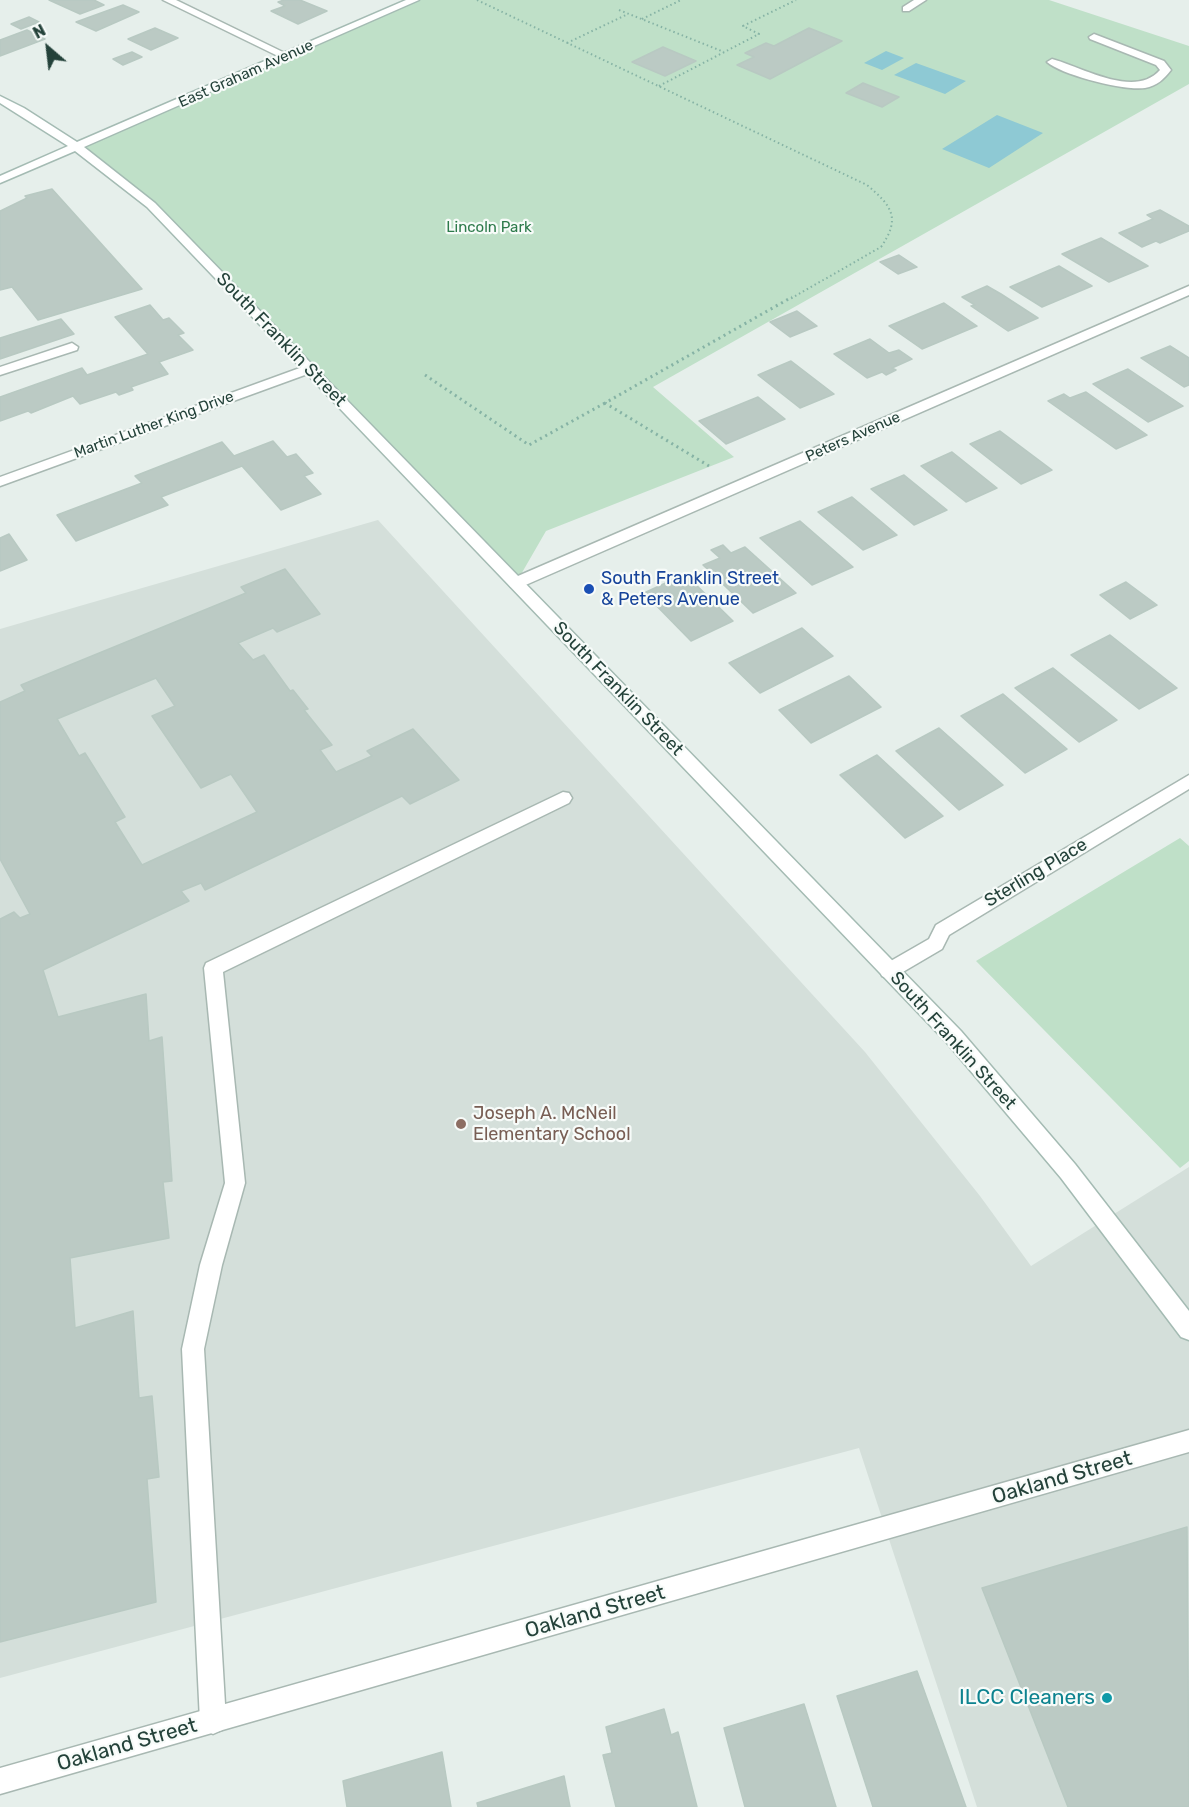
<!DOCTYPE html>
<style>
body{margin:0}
#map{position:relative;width:1189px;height:1807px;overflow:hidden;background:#e6efeb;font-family:Rubik,sans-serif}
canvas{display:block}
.north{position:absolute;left:18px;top:18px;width:60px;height:60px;-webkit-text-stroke:4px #f7fbf9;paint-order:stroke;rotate:332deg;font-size:16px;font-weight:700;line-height:24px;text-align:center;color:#24423a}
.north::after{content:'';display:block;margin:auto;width:21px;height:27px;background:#24423a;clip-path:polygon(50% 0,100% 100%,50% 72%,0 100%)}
</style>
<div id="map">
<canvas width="1189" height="1807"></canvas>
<div class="north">N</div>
</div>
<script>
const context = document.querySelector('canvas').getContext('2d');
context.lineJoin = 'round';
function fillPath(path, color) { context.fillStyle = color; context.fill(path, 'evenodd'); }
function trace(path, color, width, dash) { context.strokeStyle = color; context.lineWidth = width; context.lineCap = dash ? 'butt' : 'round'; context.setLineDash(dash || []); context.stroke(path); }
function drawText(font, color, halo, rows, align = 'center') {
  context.font = font + ' Rubik,sans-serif'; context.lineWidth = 4.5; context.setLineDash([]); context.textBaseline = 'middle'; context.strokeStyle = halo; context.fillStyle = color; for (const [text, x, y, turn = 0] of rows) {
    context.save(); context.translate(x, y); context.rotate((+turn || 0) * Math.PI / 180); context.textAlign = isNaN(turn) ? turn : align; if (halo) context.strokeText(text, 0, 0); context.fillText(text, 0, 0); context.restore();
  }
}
const built = new Path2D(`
 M378 520 865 1052 980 1196 1031 1266 1189 1167V1807H977L859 1448 0 1678V629Z`);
const green = new Path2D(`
 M414 0H1049L1189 46V84L653 387 734 457 546 531 516 583 151 205 78 147Z
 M1180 838 1189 846V1161L1180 1168 976 961Z`);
const water = new Path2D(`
 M886 51 904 58 882 70 864 63Z
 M916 63 966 81 945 94 894 75Z
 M997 115 1043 133 989 168 942 149Z`);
const building = new Path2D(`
 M49 0H94L104 5 80 14Z
 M284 0H300L327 11 298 24 271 11 285 6 278 2Z
 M123 5 139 12 96 31 76 22Z
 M29 17 39 22 21 29 11 24Z
 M155 28 178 38 151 50 128 39Z
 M809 28 842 41 770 79 737 65 754 57 745 53 766 43 774 46Z
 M27 30 45 39 0 56V40Z
 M663 47 696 61 665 76 632 62Z
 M132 52 142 57 123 65 113 59Z
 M863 83 899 97 882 107 846 93Z
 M52 189 142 289 38 320 12 287 0 290V211L27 198 25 196Z
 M1160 210 1189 226V231L1160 243 1156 241 1142 247 1119 233 1153 219 1147 215Z
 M1101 238 1148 266 1109 282 1062 254Z
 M899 255 917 267 898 274 880 262Z
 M1059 266 1092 286 1042 307 1010 287Z
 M987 286 1001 294 1038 318 1008 331 971 306 975 305 962 297Z
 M944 303 977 326 922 349 889 326Z
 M150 305 163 320 169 318 184 333 178 335 193 350 159 362 168 374 131 387 133 390 119 395 116 392 80 404 73 396 31 413 28 411 0 421V397L82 368 87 375 148 354 115 317Z
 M797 311 817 326 790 337 770 322Z
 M61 319 74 334 0 359V338Z
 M870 339 889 353 899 350 912 359 892 368 896 370 886 375 882 372 867 378 834 354Z
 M1170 346 1189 358V385L1184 387 1141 358Z
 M791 361 834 394 800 408 758 375Z
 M1128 369 1183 406 1148 422 1093 384Z
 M1086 392 1147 435 1116 449 1048 401 1064 394 1070 398Z
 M758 397 785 419 726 444 699 421Z
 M1000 431 1052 470 1021 484 970 444Z
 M273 441 287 457 296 454 313 473 304 476 321 494 281 510 242 466 161 497 168 505 76 541 57 515 142 483 135 476 222 442 234 456Z
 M952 452 997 488 966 502 921 466Z
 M904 475 947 510 914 525 871 489Z
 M852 497 897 535 863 550 818 512Z
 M800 521 853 567 812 585 760 538Z
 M9 534 27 560 0 571V538Z
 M723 545 731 553 745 547 796 593 753 613 703 565 720 558 711 550Z
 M285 569 320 614 277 632 273 628 238 643 253 660 264 655 290 691 293 690 308 709 304 710 332 745 320 750 336 772 372 756 367 751 413 729 459 780 410 804 402 796 205 890 201 883 181 891 189 901 43 970 58 1017 146 994 149 1041 162 1037 172 1181 163 1182 169 1238 70 1258 75 1328 133 1311 139 1398 152 1396 159 1477 147 1479 156 1602 0 1642V919L14 912 20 918 30 914 0 859V702L25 691 21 685 246 593 241 587ZM156 678 175 706 152 716 201 788 231 774 257 812 142 865 115 822 125 817 85 753 79 756 57 719Z
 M685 574 733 621 691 641 644 593Z
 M1126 582 1157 605 1130 619 1100 595Z
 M802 628 833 656 760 693 729 663Z
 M1110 635 1177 688 1139 709 1071 655Z
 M1053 668 1117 720 1079 742 1015 688Z
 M849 676 881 707 811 743 779 710Z
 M1003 694 1067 749 1025 773 961 716Z
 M939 728 1003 785 959 810 896 751Z
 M877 755 943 816 905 838 840 775Z
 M1187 1527 1189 1807H1068L982 1588Z
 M917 1671 966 1807H873L837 1696Z
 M804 1704 836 1807H745L724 1728Z
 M664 1709 671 1735 678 1732 697 1807H616L603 1755 612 1753 606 1727Z
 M442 1752 451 1807H347L343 1781Z
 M564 1776 570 1807H478L477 1803Z`);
const pathFar1 = new Path2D(`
 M477 0 867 185C892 206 901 218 881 247L790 299
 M619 10 724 52
 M642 19 681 0
 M567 43 628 14
 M659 86 759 34 743 26 796 0`);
const path = new Path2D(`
 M425 375 529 445 605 403
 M709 466 605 403 792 297`);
const lane = new Path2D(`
 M914 0H926L909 11H903V7Z
 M1094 34 1164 61 1171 70C1164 79 1157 86 1145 88 1124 91 1062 75 1047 62L1052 59C1082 67 1135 99 1160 70L1156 65 1090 39 1089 37Z
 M72 343 78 347 77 350 0 375V367Z
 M563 792 569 793 572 798 569 803 223 972 245 1183 222 1265 204 1349 226 1721 222 1730 213 1734 204 1730 200 1721 182 1349 200 1265 225 1183 204 968 206 963Z`);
const street = new Path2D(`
 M163 0H176L291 56 282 58Z
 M1189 286V295L521 587H511L508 583 511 579Z
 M308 365 313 366 315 369 313 372 0 486V477Z
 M1189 775V789L949 935 942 949 896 976 889 979 882 976 880 971 882 966 929 939 936 925Z
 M1189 1430V1452L0 1794V1768Z`);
const secondary = new Path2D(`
 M406 0H419L84 147 155 203 961 1031 1075 1164 1189 1311V1340L1181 1337 1061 1178 947 1043 147 207 75 151 0 183V176L68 146 0 103V96L24 108 77 142Z`);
const markers = [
 [589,589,6,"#1a4fb4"],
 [461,1124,6,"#8d6e63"],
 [1107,1698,6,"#0f9aa8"]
];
const farStreetnames = [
 ["East Graham Avenue",246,74,-24],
 ["Martin Luther King Drive",154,425,-20],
 ["Peters Avenue",853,437,-24]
];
const farParknames = [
 ["Lincoln Park",489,228]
];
const streetNames = [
 ["South Franklin Street",281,340,46],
 ["South Franklin Street",618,689,46],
 ["Sterling Place",1036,873,-31],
 ["South Franklin Street",953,1041,48]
];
const transitNames = [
 ["South Franklin Street",601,579],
 ["& Peters Avenue",601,600]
];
const educationNames = [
 ["Joseph A. McNeil",473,1114],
 ["Elementary School",473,1135]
];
const nearStreetnames = [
 ["Oakland Street",1062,1478,-16],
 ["Oakland Street",595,1612,-16],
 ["Oakland Street",127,1745,-16]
];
const nearCulturenames = [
 ["ILCC Cleaners",1095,1698]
];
fillPath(built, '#d4dfda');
fillPath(green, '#bfe0c8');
fillPath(water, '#8ec9d4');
fillPath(building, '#bbcac4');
trace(building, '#b8c9c2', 1.5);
trace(lane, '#a8b8b2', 3);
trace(street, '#a8b8b2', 3);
trace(secondary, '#a4bbb3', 3);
trace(pathFar1, '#86b3a5', 2, [1.5, 3]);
trace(path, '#86b3a5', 3, [2, 4]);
fillPath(lane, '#fff');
fillPath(street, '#fff');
fillPath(secondary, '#fff');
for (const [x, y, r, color] of markers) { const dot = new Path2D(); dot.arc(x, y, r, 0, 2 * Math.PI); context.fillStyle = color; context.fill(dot); trace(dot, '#f7fbf9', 2); }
drawText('15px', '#24423a', '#f7fbf9', farStreetnames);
drawText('15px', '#2d7a4b', '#f7fbf9', farParknames);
drawText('18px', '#24423a', '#f7fbf9', streetNames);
drawText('18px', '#164399', '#f7fbf9', transitNames, 'left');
drawText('18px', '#785e54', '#f7fbf9', educationNames, 'left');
drawText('21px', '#24423a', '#f7fbf9', nearStreetnames);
drawText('21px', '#0d838f', '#f7fbf9', nearCulturenames, 'right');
</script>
